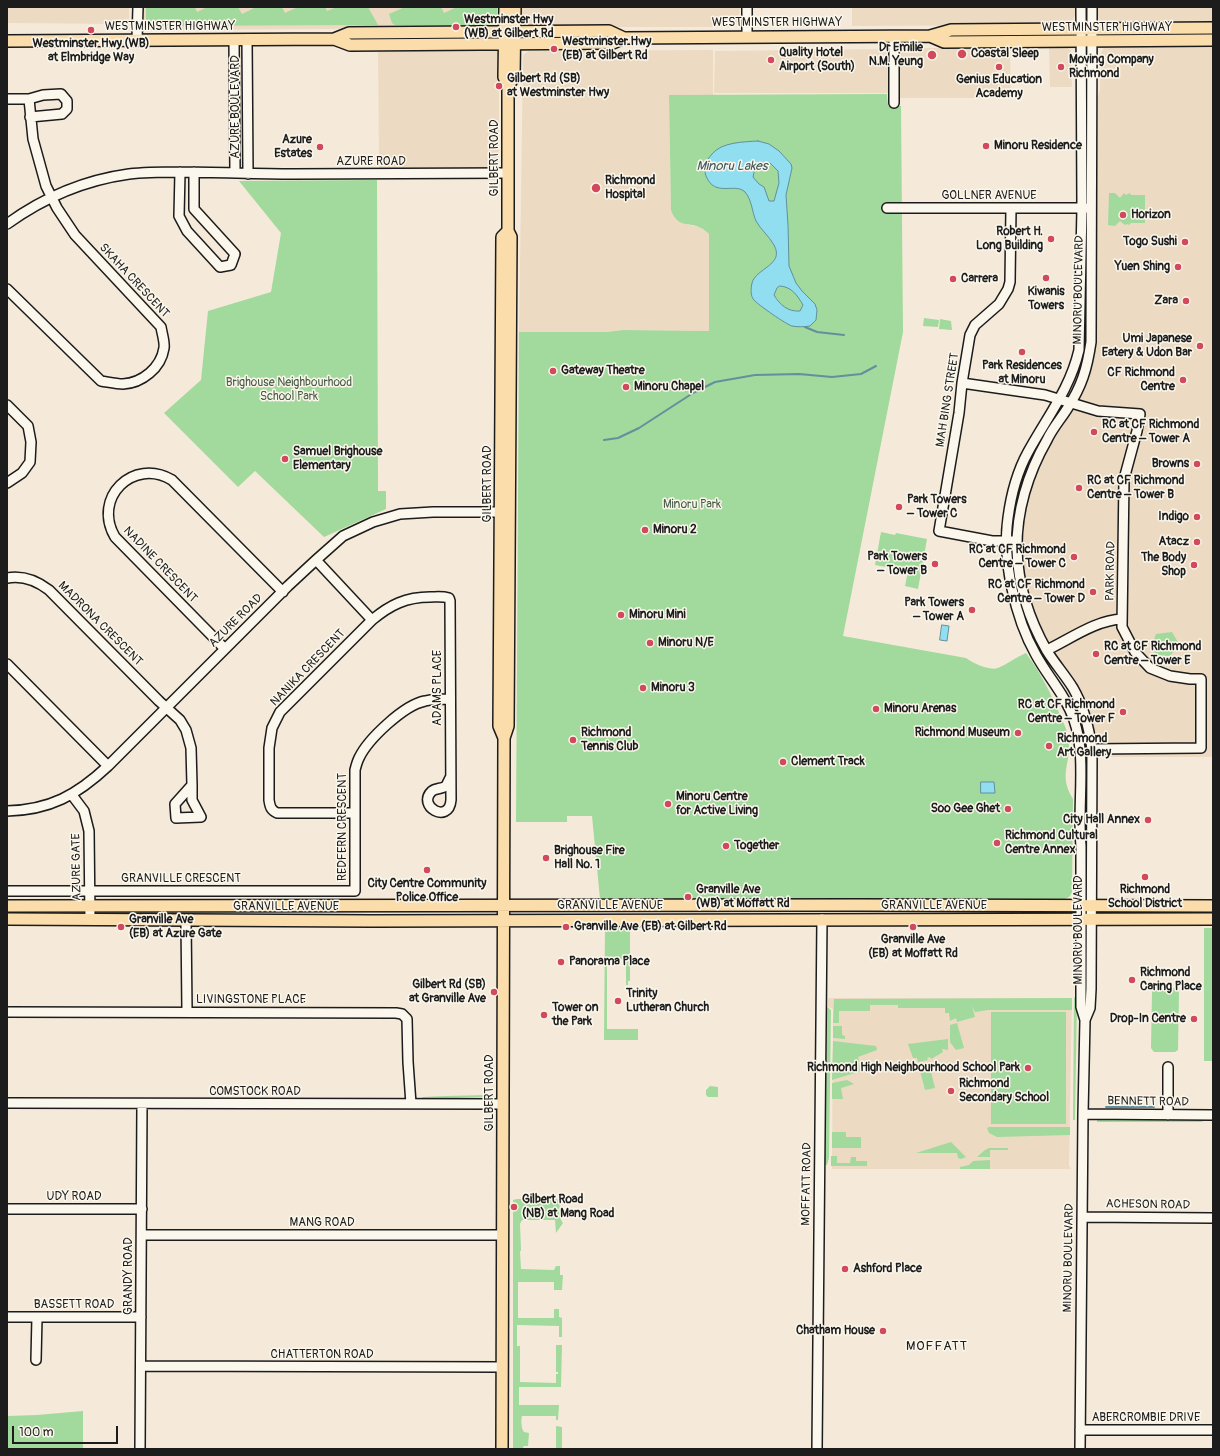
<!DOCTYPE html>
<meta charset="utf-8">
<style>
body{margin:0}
#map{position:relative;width:1220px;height:1456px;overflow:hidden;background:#f5ead9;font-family:Pangolin,sans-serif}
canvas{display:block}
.frame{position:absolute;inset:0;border:8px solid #1c1c1c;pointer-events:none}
.scale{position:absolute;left:12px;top:1426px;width:106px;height:18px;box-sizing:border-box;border:2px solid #1c1c1c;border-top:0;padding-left:5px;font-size:12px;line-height:14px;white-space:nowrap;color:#1c1c1c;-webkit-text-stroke:3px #fbf7ec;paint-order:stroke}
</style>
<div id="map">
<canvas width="1220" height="1456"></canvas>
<div class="frame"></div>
<div class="scale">100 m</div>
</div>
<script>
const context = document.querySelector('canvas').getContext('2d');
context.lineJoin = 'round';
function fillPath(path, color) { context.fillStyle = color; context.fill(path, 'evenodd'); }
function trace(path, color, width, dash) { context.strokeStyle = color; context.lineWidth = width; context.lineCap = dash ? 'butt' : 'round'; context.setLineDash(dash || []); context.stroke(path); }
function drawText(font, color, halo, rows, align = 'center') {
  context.font = font + ' Pangolin,sans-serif'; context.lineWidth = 3; context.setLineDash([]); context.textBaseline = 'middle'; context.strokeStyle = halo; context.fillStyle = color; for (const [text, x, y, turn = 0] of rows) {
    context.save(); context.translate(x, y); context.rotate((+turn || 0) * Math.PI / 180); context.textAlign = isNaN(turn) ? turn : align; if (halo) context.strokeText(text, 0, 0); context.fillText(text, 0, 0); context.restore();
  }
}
const built = new Path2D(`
 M7 7H129V24L7 23Z
 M143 7H500V20L496 26 492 28 150 30 144 27Z
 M518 7H740L739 17 737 23 730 27H522L520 26Z
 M852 7H1075V15L1072 22 1066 25 852 26Z
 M1097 7H1213V23H1099Z
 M1111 44H1213V757H1096L1093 739 1056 659 1042 631 1030 603 1025 580 1022 540 1024 514 1031 483 1039 464 1056 432 1084 389 1094 352 1096 329V222L1097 219 1096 193 1097 99 1100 90 1101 53 1104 47Z
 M1049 47 1068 48 1071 50 1072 87H1050Z
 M905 48H1010L1011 98H898V50Z
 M378 49H492L498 51 499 54V167L494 169 379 170Z
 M887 49 888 93H714L715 51Z
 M713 50V95L669 96 671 210 689 225 700 227 709 234V331L623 330 607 332H519L523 57 524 54 529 51Z
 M828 998H1072L1069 1166 1071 1169H832L833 1009 828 1007Z`);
const green = new Path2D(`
 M146 7H195L197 12 207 7H238L242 14 256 7H282L285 13 298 7H325L327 11 337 7H368L378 25 149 26 146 24Z
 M405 7H441L444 13 457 7H497V20L492 25H395L392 23 389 14Z
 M887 94 888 106H901L903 332 843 636 966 658C973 663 989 671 998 668 1008 664 1016 657 1026 653 1040 672 1051 693 1060 715 1063 722 1067 729 1068 737 1073 763 1057 773 1073 799L1072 893 1069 897 1065 899H600L592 816H567V822H516L519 332H607L623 330 709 331V234C706 232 704 229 701 228 688 221 678 229 671 210L669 95Z
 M377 180 378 491H386V509L324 537 255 471 238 487 164 413 201 380 208 311 271 292 281 233 239 181Z
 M1109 193H1115L1120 198 1124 193 1126 195 1130 193 1131 195H1145V223H1131L1129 225 1127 224 1125 225 1120 221 1115 226 1108 225Z
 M924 318 939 320 938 327 923 326Z
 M940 319 951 321 952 330 939 329Z
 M881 532 895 535 896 533 927 539 918 589 905 586 908 571 875 565Z
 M1172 632 1179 644 1170 656 1156 655 1152 645 1156 634Z
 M605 928H630V981H628V985H626V959H607V1029H638V1040H604Z
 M1204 928H1213V1061H1204Z
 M1156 988H1175L1179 992 1178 1050 1175 1052H1154L1151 1048 1152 992 1153 990Z
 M1074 997 1077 1000 1075 1120H1073Z
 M1072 998V1010H988L975 1012 972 1006 975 1017 957 1022 956 1018 950 1021 949 1013H945V1008H898V1005H870V1011H839V1023H833L834 999Z
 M827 1007 831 1010 829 1158 827 1165 822 1164 825 1158Z
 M991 1012H1066V1124H991Z
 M957 1023 964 1048 956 1050 950 1042V1025Z
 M833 1026H842V1035L845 1036V1039L833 1038Z
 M948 1039V1050L942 1049 943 1052 931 1059 930 1057 927 1058 928 1060 918 1062 917 1058H913L908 1044Z
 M833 1041 876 1046 877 1050 858 1057 861 1071 832 1080Z
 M930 1068 935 1088 925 1090 920 1071Z
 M847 1080 854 1084 841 1088 843 1099H832V1083Z
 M710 1086 718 1087V1097H708L706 1095V1090Z
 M488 1095 486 1097 424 1099 422 1097 446 1096Z
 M1097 1117H1105L1111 1119H1159C1166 1114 1173 1119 1181 1120 1189 1120 1198 1120 1207 1120L1201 1122H1097Z
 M989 1127H1070V1135L997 1137 989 1133 987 1128Z
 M832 1132H846V1137H861V1148H832Z
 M951 1142 966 1157 961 1159 958 1158 957 1153H916Z
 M989 1148H1008V1150H990V1157H977L985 1150Z
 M831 1156H837V1163H850L851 1157H856V1161H867V1166H831Z
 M990 1160V1169H960V1167L969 1165 973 1161Z
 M517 1199H557C563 1206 556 1213 563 1223L556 1233 555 1220H522L520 1224 521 1250 520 1252 521 1269 554 1270 556 1266H560V1275H563L562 1290H554V1282H518V1318H554V1309H559V1317L562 1318V1337H559V1326L517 1325V1346H520V1382L556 1383V1374H558V1372H556V1345H562L561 1387H519V1405H559L558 1420H556V1416H522C521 1419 521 1429 524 1432L529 1433 528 1446H524L522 1449H513V1200Z
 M83 1411V1449H7V1416L37 1415Z
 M556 1426 562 1427V1449H556Z`);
const water = new Path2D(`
 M758 141 769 144 779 151 791 164 792 168 786 195 788 225 789 266 796 283 802 291 815 304 817 310 816 320 810 326C804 327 797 327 792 326 787 325 757 304 754 300 750 296 751 288 752 283 756 268 785 265 774 245 769 236 761 230 756 221 752 212 752 200 745 192 735 182 715 198 706 176 703 167 706 161 712 154 722 142 743 142 758 141ZM763 163H770L778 171 779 183 774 201H769L764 187 759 184 753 177 755 168ZM780 286C792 287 797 295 803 305L800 311C788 312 780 305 774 295L777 288Z
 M942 625 949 626 947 641 940 640Z
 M981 782H994L995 793H981Z`);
const stream = new Path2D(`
 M805 327 817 332 844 335
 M604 440 618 438 639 428 693 393 715 382 755 375 799 374 832 377 861 374 876 366
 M1106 1107H1154`);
const minor = new Path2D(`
 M747 7V37
 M137 40 138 7
 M234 40 235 172
 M247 40 248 174
 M7 99H29L43 95 61 94 67 101V109L62 114 30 117
 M894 103V36
 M180 172 179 216 187 231 220 267 231 265 235 254 194 209V172
 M887 208H1086
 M1011 208 1010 282 1008 289 999 304 975 325 970 335 962 383 959 413 939 531 992 541H1012
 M7 224C43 198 85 180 129 174 146 172 163 172 180 172 218 172 255 174 293 174 364 174 436 173 508 173
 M7 289 101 381C108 382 116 384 123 384 142 383 161 368 164 348 165 342 162 334 161 327L75 235 57 208 46 186 33 139 29 99
 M962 383 1045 395 1098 411 1140 414 1137 431 1124 479 1122 627 1135 652 1150 668 1170 676 1190 679H1201V748L1092 749
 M7 405 28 426 31 442 30 462 22 473 7 483
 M316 560 372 620
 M7 578C23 575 36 580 49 590L159 701 180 720 186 730 191 748 192 785
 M225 649 115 537C92 498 133 457 172 480L283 592
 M1047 650C1070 639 1096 620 1122 619
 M7 664 108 766
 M192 785V800L201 817 176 818 175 804Z
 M72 795 84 811 89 831 90 919
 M7 811C50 810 77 795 108 766L288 586 316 560 343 536 373 522 400 514 433 512H507
 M354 813H277C271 810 270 807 269 800V748L272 728 280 712 372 620C390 605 406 597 430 597 436 597 442 596 449 598L450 601 451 800C449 825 416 806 432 791 436 788 442 789 446 786L450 778
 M7 891H355V770C356 766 357 762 359 758 368 739 404 705 425 701 433 699 442 699 450 699
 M186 920 187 1011
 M7 1012 396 1013 402 1014 407 1019 408 1062 411 1104
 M1085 1020 1090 1008 1091 989 1092 749C1089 728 1084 707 1073 688 1065 675 1055 664 1047 651 1030 621 1018 585 1017 550 1016 512 1028 473 1047 440 1052 429 1060 420 1067 409 1082 386 1087 369 1091 342L1092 7
 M7 1103 503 1104
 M1083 1114 1213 1115
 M1168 1115V1067
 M7 1209H142
 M1082 1217 1213 1218
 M142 1235H502
 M7 1317H141
 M36 1360 37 1317
 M141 1366 502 1367
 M1080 1430H1213
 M140 1449 142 1104
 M817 1449 822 919
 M1080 1449 1083 1114 1085 1020 1081 1007V846C1077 806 1087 757 1074 720 1066 696 1048 677 1036 655 1015 618 1002 560 1008 518 1011 495 1017 472 1028 452 1047 417 1070 389 1079 350L1082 208 1081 7`);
const major = new Path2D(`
 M930 36 944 42 1213 40
 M334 39 349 33 609 31 624 38 930 36 951 30 1213 28
 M7 41 334 39 350 45 613 43 624 38
 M508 86 514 77 515 7
 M504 738 499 726 502 237 508 231
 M7 906 857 905 1213 906
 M7 919 372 921 1213 919
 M502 1449 504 738 508 726 511 237 508 231V86L504 77 505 7`);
const markers = [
 [456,27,4,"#d1495b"],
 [91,30,4,"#d1495b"],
 [554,49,4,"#d1495b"],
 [962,54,5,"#d1495b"],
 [932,55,5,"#d1495b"],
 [771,60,4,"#d1495b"],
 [999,67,4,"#d1495b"],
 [1061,67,4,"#d1495b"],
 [499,86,4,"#d1495b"],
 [986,146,4,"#d1495b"],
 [320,147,4,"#d1495b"],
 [596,188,5,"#d1495b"],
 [1123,215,4,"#d1495b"],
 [1051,239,4,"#d1495b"],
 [1185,242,4,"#d1495b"],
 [1178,267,4,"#d1495b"],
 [1046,278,4,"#d1495b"],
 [953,279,4,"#d1495b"],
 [1186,301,4,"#d1495b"],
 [1200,346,4,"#d1495b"],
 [1022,352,4,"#d1495b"],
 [553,371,4,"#d1495b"],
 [1183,380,4,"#d1495b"],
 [626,387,4,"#d1495b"],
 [1094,432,4,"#d1495b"],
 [285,459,4,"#d1495b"],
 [1197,464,4,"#d1495b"],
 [1079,488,4,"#d1495b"],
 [899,507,4,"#d1495b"],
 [1197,517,4,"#d1495b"],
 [645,530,4,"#d1495b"],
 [1197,542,4,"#d1495b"],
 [1074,557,4,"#d1495b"],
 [935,564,4,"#d1495b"],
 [1194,565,4,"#d1495b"],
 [1093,592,4,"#d1495b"],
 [972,610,4,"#d1495b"],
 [621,615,4,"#d1495b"],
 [650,643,4,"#d1495b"],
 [1096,654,4,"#d1495b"],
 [643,688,4,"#d1495b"],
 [876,709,4,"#d1495b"],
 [1123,712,4,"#d1495b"],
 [1018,733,4,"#d1495b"],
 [573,740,4,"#d1495b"],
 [1049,746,4,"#d1495b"],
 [783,762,4,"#d1495b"],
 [668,804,4,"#d1495b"],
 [1008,809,4,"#d1495b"],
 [1148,820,4,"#d1495b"],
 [997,843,4,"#d1495b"],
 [726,846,4,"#d1495b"],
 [546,858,4,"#d1495b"],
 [427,870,4,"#d1495b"],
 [1145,877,4,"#d1495b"],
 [688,897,4,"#d1495b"],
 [121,927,4,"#d1495b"],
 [566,927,4,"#d1495b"],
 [913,927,4,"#d1495b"],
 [561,962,4,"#d1495b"],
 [1132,980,4,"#d1495b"],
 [494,992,4,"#d1495b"],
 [618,1001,4,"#d1495b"],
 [544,1015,4,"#d1495b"],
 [1194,1019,4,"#d1495b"],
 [1028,1068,4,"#d1495b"],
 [951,1091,4,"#d1495b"],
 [514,1207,4,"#d1495b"],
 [845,1269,4,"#d1495b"],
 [883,1331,4,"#d1495b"]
];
const poiNames = [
 ["Westminster Hwy",464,20],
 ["(WB) at Gilbert Rd",464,34],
 ["Westminster Hwy",562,42],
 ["(EB) at Gilbert Rd",562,56],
 ["Westminster Hwy (WB)",91,44,"center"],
 ["at Elmbridge Way",91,58,"center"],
 ["Dr Emilie",923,48,"right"],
 ["N.M. Yeung",923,62,"right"],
 ["Quality Hotel",779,53],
 ["Airport (South)",779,67],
 ["Coastal Sleep",971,54],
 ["Moving Company",1069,60],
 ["Richmond",1069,74],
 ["Gilbert Rd (SB)",507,79],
 ["at Westminster Hwy",507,93],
 ["Genius Education",999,80,"center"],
 ["Academy",999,94,"center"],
 ["Azure",312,140,"right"],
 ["Estates",312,154,"right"],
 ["Minoru Residence",994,146],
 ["Richmond",605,181],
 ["Hospital",605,195],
 ["Horizon",1131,215],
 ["Robert H.",1043,232,"right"],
 ["Long Building",1043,246,"right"],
 ["Togo Sushi",1177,242,"right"],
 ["Yuen Shing",1170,267,"right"],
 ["Carrera",961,279],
 ["Kiwanis",1046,292,"center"],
 ["Towers",1046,306,"center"],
 ["Zara",1178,301,"right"],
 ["Umi Japanese",1192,339,"right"],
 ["Eatery & Udon Bar",1192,353,"right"],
 ["Park Residences",1022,366,"center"],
 ["at Minoru",1022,380,"center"],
 ["Gateway Theatre",561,371],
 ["CF Richmond",1175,373,"right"],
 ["Centre",1175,387,"right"],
 ["Minoru Chapel",634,387],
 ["RC at CF Richmond",1102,425],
 ["Centre – Tower A",1102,439],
 ["Samuel Brighouse",293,452],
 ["Elementary",293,466],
 ["Browns",1189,464,"right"],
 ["RC at CF Richmond",1087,481],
 ["Centre – Tower B",1087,495],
 ["Park Towers",907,500],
 ["– Tower C",907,514],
 ["Indigo",1189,517,"right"],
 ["Minoru 2",653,530],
 ["Atacz",1189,542,"right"],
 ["RC at CF Richmond",1066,550,"right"],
 ["Centre – Tower C",1066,564,"right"],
 ["Park Towers",927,557,"right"],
 ["– Tower B",927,571,"right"],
 ["The Body",1186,558,"right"],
 ["Shop",1186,572,"right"],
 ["RC at CF Richmond",1085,585,"right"],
 ["Centre – Tower D",1085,599,"right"],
 ["Park Towers",964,603,"right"],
 ["– Tower A",964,617,"right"],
 ["Minoru Mini",629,615],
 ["Minoru N/E",658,643],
 ["RC at CF Richmond",1104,647],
 ["Centre – Tower E",1104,661],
 ["Minoru 3",651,688],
 ["RC at CF Richmond",1115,705,"right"],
 ["Centre – Tower F",1115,719,"right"],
 ["Minoru Arenas",884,709],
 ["Richmond",581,733],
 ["Tennis Club",581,747],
 ["Richmond Museum",1010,733,"right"],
 ["Richmond",1057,739],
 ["Art Gallery",1057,753],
 ["Clement Track",791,762],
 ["Minoru Centre",676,797],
 ["for Active Living",676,811],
 ["Soo Gee Ghet",1000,809,"right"],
 ["City Hall Annex",1140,820,"right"],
 ["Richmond Cultural",1005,836],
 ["Centre Annex",1005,850],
 ["Together",734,846],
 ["Brighouse Fire",554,851],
 ["Hall No. 1",554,865],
 ["City Centre Community",427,884,"center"],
 ["Police Office",427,898,"center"],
 ["Granville Ave",696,890],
 ["(WB) at Moffatt Rd",696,904],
 ["Richmond",1145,890,"center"],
 ["School District",1145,904,"center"],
 ["Granville Ave",129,920],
 ["(EB) at Azure Gate",129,934],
 ["Granville Ave (EB) at Gilbert Rd",574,927],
 ["Granville Ave",913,940,"center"],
 ["(EB) at Moffatt Rd",913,954,"center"],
 ["Panorama Place",569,962],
 ["Richmond",1140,973],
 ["Caring Place",1140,987],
 ["Gilbert Rd (SB)",486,985,"right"],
 ["at Granville Ave",486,999,"right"],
 ["Trinity",626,994],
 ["Lutheran Church",626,1008],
 ["Tower on",552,1008],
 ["the Park",552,1022],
 ["Drop-In Centre",1186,1019,"right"],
 ["Richmond High Neighbourhood School Park",1020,1068,"right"],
 ["Richmond",959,1084],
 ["Secondary School",959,1098],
 ["Gilbert Road",522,1200],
 ["(NB) at Mang Road",522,1214],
 ["Ashford Place",853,1269],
 ["Chatham House",875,1331,"right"]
];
const streetNames = [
 ["WESTMINSTER HIGHWAY",777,23],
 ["WESTMINSTER HIGHWAY",170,27],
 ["WESTMINSTER HIGHWAY",1107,28],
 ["AZURE BOULEVARD",236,107,-90],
 ["GILBERT ROAD",495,158,-90],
 ["AZURE ROAD",371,162],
 ["GOLLNER AVENUE",989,196],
 ["SKAHA CRESCENT",134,281,47],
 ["MINORU BOULEVARD",1079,290,-89],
 ["MAH BING STREET",948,400,-81],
 ["GILBERT ROAD",488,484,-90],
 ["NADINE CRESCENT",160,565,46],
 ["PARK ROAD",1111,571,-89],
 ["AZURE ROAD",236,621,-45],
 ["MADRONA CRESCENT",100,624,45],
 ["NANIKA CRESCENT",308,668,-46],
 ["ADAMS PLACE",438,688,-90],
 ["REDFERN CRESCENT",343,827,-90],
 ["AZURE GATE",77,867,-91],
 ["GRANVILLE CRESCENT",181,879],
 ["GRANVILLE AVENUE",610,906],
 ["GRANVILLE AVENUE",934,906],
 ["GRANVILLE AVENUE",286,907],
 ["MINORU BOULEVARD",1079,930,-90],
 ["LIVINGSTONE PLACE",251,1000],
 ["COMSTOCK ROAD",255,1092],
 ["GILBERT ROAD",490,1093,-90],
 ["BENNETT ROAD",1148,1102,1],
 ["MOFFATT ROAD",807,1184,-89],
 ["UDY ROAD",74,1197],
 ["ACHESON ROAD",1148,1205,1],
 ["MANG ROAD",322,1223],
 ["MINORU BOULEVARD",1069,1258,-89],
 ["GRANDY ROAD",129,1276,-90],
 ["BASSETT ROAD",74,1305],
 ["CHATTERTON ROAD",322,1355],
 ["ABERCROMBIE DRIVE",1146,1418]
];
const parkNames = [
 ["Brighouse Neighbourhood",289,383],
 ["School Park",289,397],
 ["Minoru Park",692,505]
];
const waterNames = [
 ["Minoru Lakes",732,167]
];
const neighbourhoodNames = [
 ["MOFFATT",937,1347]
];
fillPath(built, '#eddac2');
fillPath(green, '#a2d99d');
fillPath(water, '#91def1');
trace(water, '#62909c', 1);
trace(stream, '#62909c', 2);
trace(minor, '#1c1c1c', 12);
trace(major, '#1c1c1c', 14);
trace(minor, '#fbf7ec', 9);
trace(major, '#faddab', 11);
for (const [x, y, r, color] of markers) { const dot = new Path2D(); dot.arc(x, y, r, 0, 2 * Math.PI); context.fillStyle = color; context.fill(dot); trace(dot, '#fbf7ec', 1.5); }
drawText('bold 12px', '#1c1c1c', '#fbf7ec', poiNames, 'left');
drawText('12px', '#1c1c1c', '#fbf7ec', streetNames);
drawText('12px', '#4b5e49', '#fbf7ec', parkNames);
drawText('italic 13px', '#3f565c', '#fbf7ec', waterNames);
context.letterSpacing = '1px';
drawText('13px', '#1c1c1c', '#fbf7ec', neighbourhoodNames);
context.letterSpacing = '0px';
</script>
